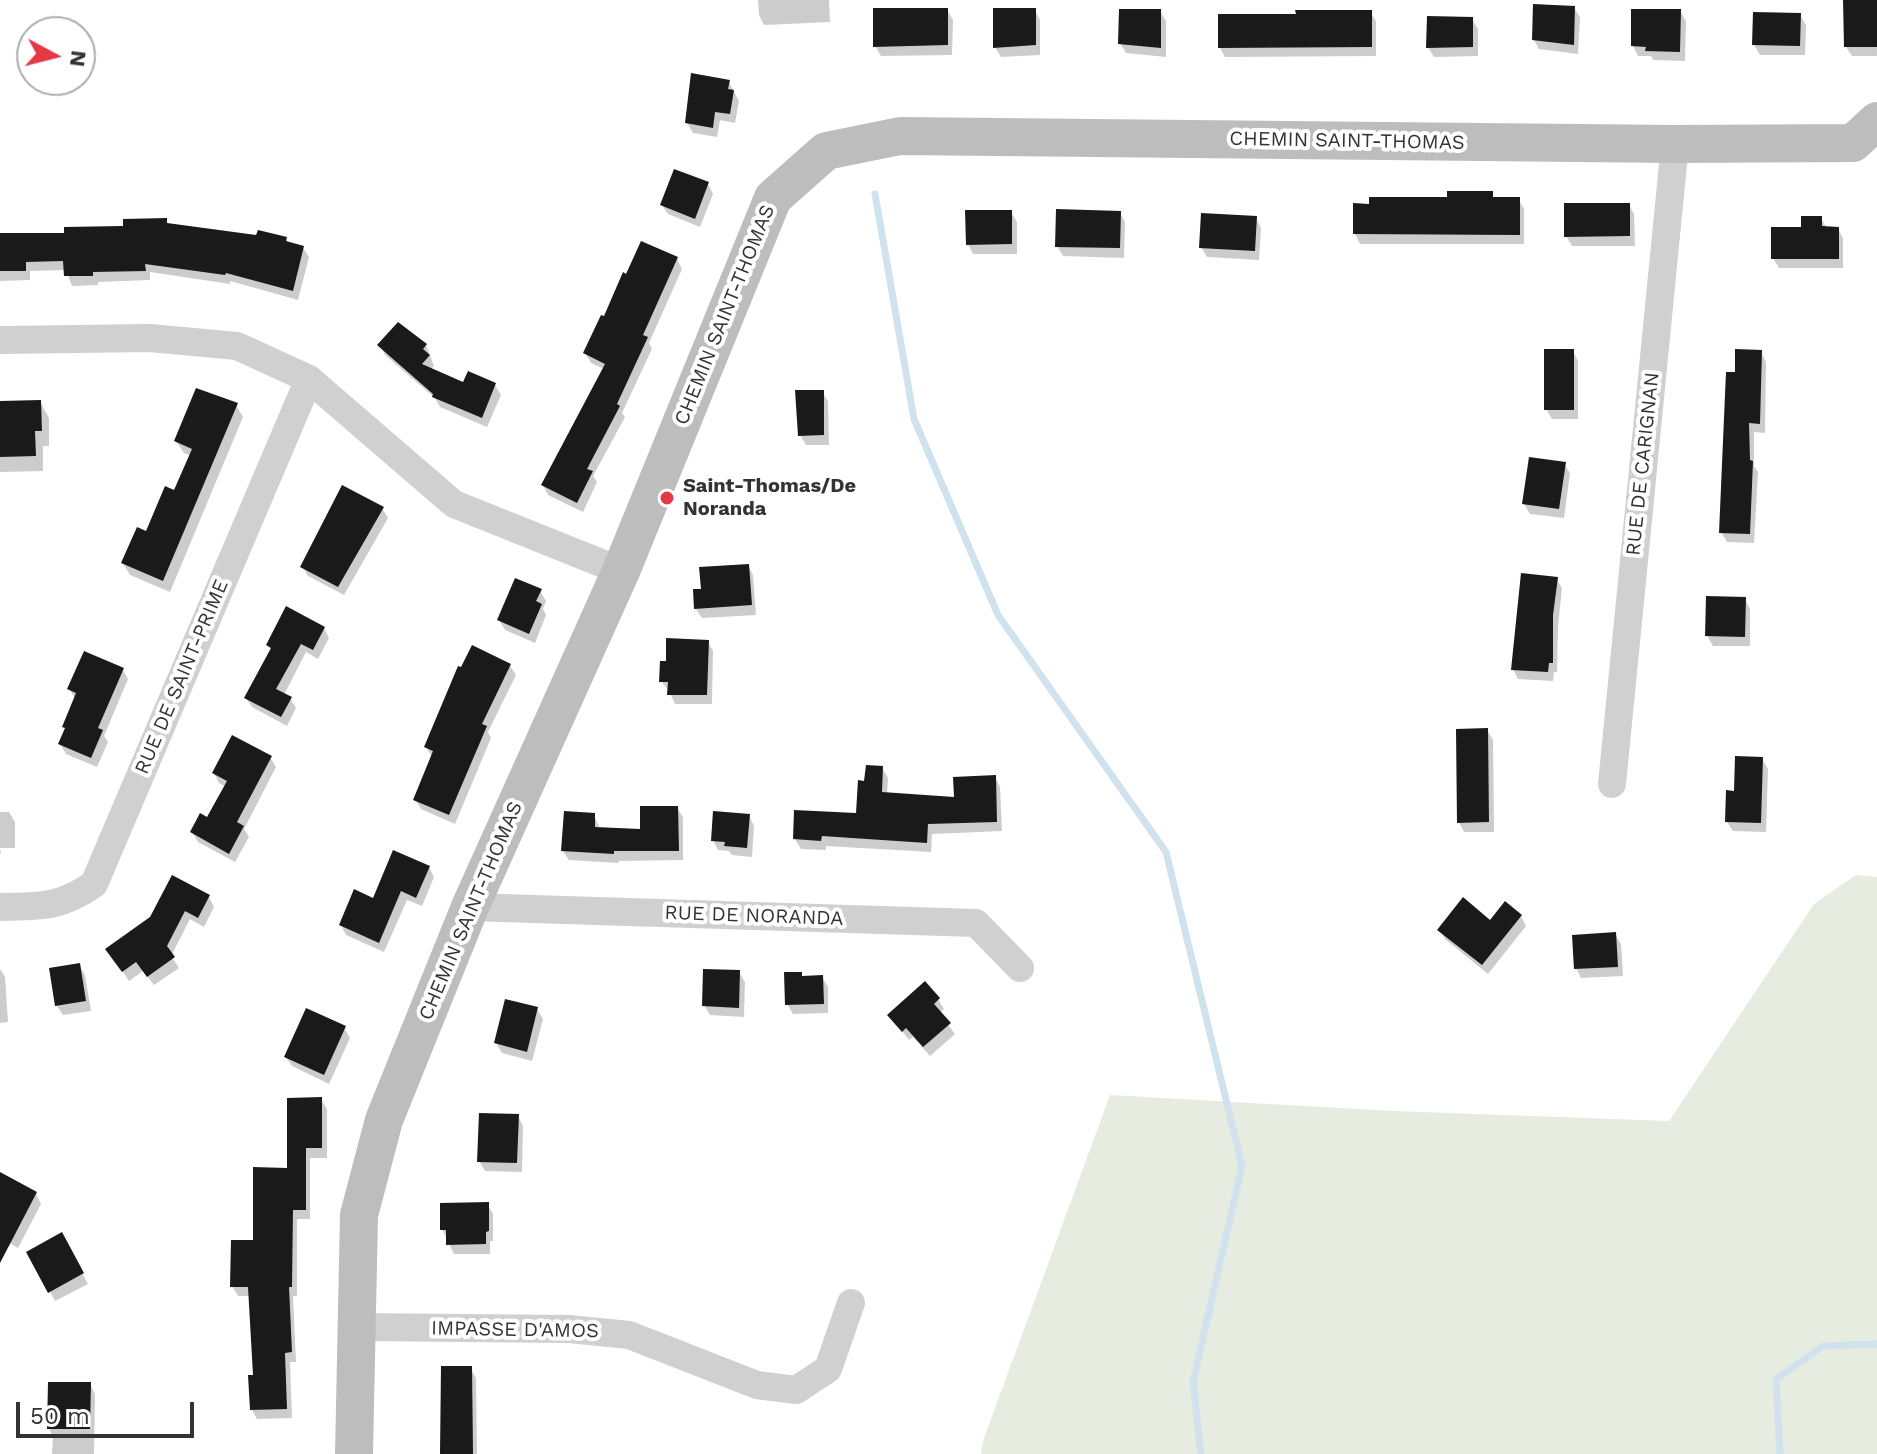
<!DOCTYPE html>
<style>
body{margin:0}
#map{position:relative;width:1877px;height:1454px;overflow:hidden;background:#fff;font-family:"Work Sans",sans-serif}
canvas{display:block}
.north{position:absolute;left:16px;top:16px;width:80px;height:80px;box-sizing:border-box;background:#fff;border:2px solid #adadad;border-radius:50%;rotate:97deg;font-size:22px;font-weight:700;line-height:32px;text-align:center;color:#333}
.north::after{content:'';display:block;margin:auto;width:28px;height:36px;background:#e63946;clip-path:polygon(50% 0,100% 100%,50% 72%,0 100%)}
.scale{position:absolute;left:16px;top:1402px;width:178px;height:36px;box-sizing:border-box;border:4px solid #333;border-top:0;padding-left:10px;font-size:24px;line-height:28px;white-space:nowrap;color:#333;-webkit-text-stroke:6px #fff;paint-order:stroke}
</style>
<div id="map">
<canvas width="1877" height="1454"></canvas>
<div class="north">N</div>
<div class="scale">50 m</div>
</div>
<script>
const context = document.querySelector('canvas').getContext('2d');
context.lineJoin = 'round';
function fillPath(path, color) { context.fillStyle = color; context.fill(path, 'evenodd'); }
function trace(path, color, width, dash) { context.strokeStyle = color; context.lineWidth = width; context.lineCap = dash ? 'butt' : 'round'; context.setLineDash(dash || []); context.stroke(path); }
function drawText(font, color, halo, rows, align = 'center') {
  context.font = font + ' "Work Sans",sans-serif'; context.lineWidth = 8; context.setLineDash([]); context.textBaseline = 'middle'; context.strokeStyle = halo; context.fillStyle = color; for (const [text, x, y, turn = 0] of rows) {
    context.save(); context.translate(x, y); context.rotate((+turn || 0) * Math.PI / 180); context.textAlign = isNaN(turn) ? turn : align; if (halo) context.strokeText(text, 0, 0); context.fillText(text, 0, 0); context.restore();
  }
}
const green = new Path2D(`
 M1856 875 1877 877V1454H981L983 1441 1110 1095 1393 1111 1669 1121 1814 904Z`);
const shadow = new Path2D(`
 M758 0H829L830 22 764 25 759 15Z
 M1876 0 1877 56H1852L1846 47Z
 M1574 8 1580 17 1578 54 1539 49 1534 40Z
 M947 10 953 20 952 55 881 56 875 46Z
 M1035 10 1040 20V55L1001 57 995 47Z
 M1160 11 1166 21V57L1126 53 1120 43Z
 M1680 11 1686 21 1685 61 1653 60 1651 56H1638L1633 46Z
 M1370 12 1376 21V56L1225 57 1220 48Z
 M1800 15 1806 25 1805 55H1760L1754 45Z
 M1472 19 1478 29V56L1434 57 1428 47Z
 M729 82 739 101 735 123 720 120 717 137 693 133 687 123Z
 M708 184 713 194 700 227 668 214 662 205Z
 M1491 193 1495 199H1518L1524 209V244H1360L1355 234 1449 199Z
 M1629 205 1634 214 1635 246H1572L1566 236Z
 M1011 212 1017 222V254H973L968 244Z
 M1120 213 1125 222 1124 258 1063 256 1057 246Z
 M1256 218 1261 228 1259 260 1207 257 1201 247Z
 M1821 218 1827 229H1838L1843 238V268H1779L1773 258 1803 229Z
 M166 220 169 225 286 239 289 244 303 248 309 257 298 300 230 281V284L150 272V280L98 282V285L72 286 66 270 30 271V280L0 281V236L66 235Z
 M677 259 682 269 649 343 652 349 622 413 625 417 593 476 597 482 583 512 548 495 543 485 604 369 591 363 585 353Z
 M380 345H426L434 366 430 370 464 385H495L501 395 487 427 440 407 435 398 385 355Z
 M1573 351 1578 361V419H1552L1546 409Z
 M1761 352 1766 362 1765 433 1754 432V466L1758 472 1754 543 1727 542 1721 532 1737 374Z
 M822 392 828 401 829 445H806L800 435Z
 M40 402 49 418V446H43V471L0 472V403Z
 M236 405 243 417 170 592 130 575 123 563 175 493 191 456 184 453 176 441Z
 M1564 464 1570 473 1564 518 1530 514 1524 504Z
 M382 508 388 518 344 595 308 576 302 566Z
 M748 566 753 575 756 615 702 618 696 609Z
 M1556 578 1562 588 1558 626 1557 672H1554L1553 681 1518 679 1513 669Z
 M540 591 546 601 543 609 546 615 535 643 505 630 499 620Z
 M1745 599 1750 609V646H1713L1707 636Z
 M324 628 329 638 318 659 306 652 284 695 290 698 296 708 287 726 252 707 246 698 271 650 268 645Z
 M708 642 713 651 712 704H675L669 691 661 681Z
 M510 666 516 675 488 732 491 738 455 824 421 809 415 799 432 757 426 747Z
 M122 669 128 679 104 736 108 742 97 767 66 754 60 744 76 700 69 689Z
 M1487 730 1493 740 1494 832H1464L1459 822Z
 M270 757 276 767 244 829 249 837 235 862 198 842 192 832 208 820 226 787 219 783 214 773Z
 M1762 759 1768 769 1766 832 1733 831 1727 822 1735 793Z
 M882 768 888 778 887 794 956 799 995 777 1000 787 1002 831 932 834 931 852 826 846V850L801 849 795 839 858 815 866 783Z
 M677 808 683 817V860L619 861 618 863 569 860 563 851 594 815 600 829 642 832Z
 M0 812H9L15 822V848H0L1 854H0Z
 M749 816 754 826 752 857 732 855 729 851 718 850 713 840Z
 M429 867 434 877 422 906 407 900 384 952 346 935 341 925 374 900Z
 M209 897 214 907 204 927 190 919 171 956 179 968 154 985 143 971 129 981 108 949Z
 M1521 916 1526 926 1488 974 1445 939 1440 930Z
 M1615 934 1621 944 1623 976 1581 978 1576 968Z
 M79 965 85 975 91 1011 63 1015 57 1006Z
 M0 969 5 977 8 1022 0 1023Z
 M739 972 745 982 744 1017 710 1015 704 1005Z
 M822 977 828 987V1013L793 1014 787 1004 803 978Z
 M938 999 944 1009 939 1013 955 1034 930 1056 913 1037 909 1040 890 1015Z
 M537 1009 543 1019 532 1061 502 1053 496 1043Z
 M344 1028 350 1038 329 1084 292 1066 286 1057Z
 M321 1099 327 1109V1158H310V1219H297V1296H293L296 1362H290L292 1418 257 1419 252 1410 255 1377 251 1296H238L232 1286Z
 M518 1116 523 1126 522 1172 485 1171 479 1161Z
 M0 1175 36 1194 41 1204 18 1248 0 1238Z
 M487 1204 493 1214V1241H490V1254H454L442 1229Z
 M61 1235 88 1284 55 1301 29 1252Z
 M470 1368 476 1378 477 1454H442Z
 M90 1384 95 1394 94 1454H52L53 1437 49 1428Z`);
const stream = new Path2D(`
 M875 194 914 419 998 615 1166 852 1242 1166 1193 1382 1201 1454
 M1780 1454 1776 1379 1823 1346 1877 1344`);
const building = new Path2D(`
 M1843 0H1877V47H1844Z
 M1533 4 1575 6 1574 45 1532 40Z
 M873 8H948V45L873 47Z
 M993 8H1036V45L993 48Z
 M1119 9H1161V48L1118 44Z
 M1631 9H1681L1680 52 1645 51 1646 47 1631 46Z
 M1295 10H1372V47L1218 48V14H1296Z
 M1753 12 1801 13 1800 46 1752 45Z
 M1427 16 1473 17V47L1426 48Z
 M691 73 730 80 728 89 734 90 730 114 715 112 713 128 685 123Z
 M674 169 709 182 695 219 660 205Z
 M1447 191H1493V197H1520V235L1353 234V203L1369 204V197H1447Z
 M1564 203H1630V236L1564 237Z
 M1056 209 1121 211 1120 248 1055 247Z
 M965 210H1012V244L966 245Z
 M1201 213 1257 216 1255 251 1199 248Z
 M1801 216H1822V226L1839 227V259H1771V227H1801Z
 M167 218V223L256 235 258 230 287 237 286 241 304 246 293 291 226 273 225 275 145 264 146 271 93 272V276H64L63 261 26 262V271H0V233H64V227L123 226V219Z
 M641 241 678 257 643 335 648 337 617 404 620 406 587 469 593 471 577 503 541 485 605 364 583 353 601 315 604 316 623 272 626 274Z
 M398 322 427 344 423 349 430 355 422 364 463 382 468 371 496 383 482 418 432 397 433 394 377 345Z
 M1544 349H1574V410H1544Z
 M1735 349 1762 350 1760 424 1749 423 1750 460 1753 461 1750 534 1719 533 1726 372H1735Z
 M196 388 238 403 163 581 121 563 137 527 146 531 165 486 174 490 192 449 174 441Z
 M795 390H824V435L798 436Z
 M41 400 42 431H35L36 456 0 457V401Z
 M1529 457 1566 462 1559 509 1522 504Z
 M342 485 384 507 338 587 300 567Z
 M749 564 752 605 694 609 693 589H701L699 567Z
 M1521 573 1558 577 1553 615V663H1549L1548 672 1511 670Z
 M515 578 542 589 536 601 542 604 529 634 497 620Z
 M1706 596 1746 597 1745 637 1705 636Z
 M286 606 325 627 313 650 301 644 276 689 292 697 281 717 244 698 271 648 266 645Z
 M666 638 709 640 707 695H667L668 682H659L660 661H666Z
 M472 645 511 664 482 724 487 726 449 815 413 800 433 751 424 747 458 666 461 667Z
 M84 651 124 668 98 728 103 730 91 758 58 744 65 728 62 727 76 693 67 689Z
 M1488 728 1489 822 1457 823 1456 729Z
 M232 735 272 756 237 822 244 826 229 854 190 832 200 813 207 817 227 781 212 773Z
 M1735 756 1763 757 1761 823 1725 822 1726 790 1734 791Z
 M866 765 883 766 882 792 954 797 953 777 996 775 997 822 928 824 927 843 822 836 821 841 793 839 794 810 856 813 858 780 864 781Z
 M640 806H678L679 851H614V854L561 851 564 811 595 813V827L640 829Z
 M713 811 750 814 747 848 724 846 725 842 711 841Z
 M393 850 430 866 416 898 401 891 379 943 339 925 354 889 373 898Z
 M172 875 210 895 198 918 185 911 167 946 175 957 147 977 136 962 122 972 105 949 150 917Z
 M1463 897 1490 920 1505 901 1522 915 1482 965 1437 930Z
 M1616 932 1618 967 1574 969 1572 935Z
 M80 963 86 1001 55 1006 49 968Z
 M703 969 740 970 739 1008 702 1006Z
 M784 972H802V976L823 975 824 1004 785 1005Z
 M925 981 940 998 934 1004 951 1023 923 1047 906 1028 902 1032 887 1015Z
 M505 999 538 1007 527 1052 494 1043Z
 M306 1008 346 1026 324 1075 284 1057Z
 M322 1097V1148H306V1210H293L292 1287H289L292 1352 285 1353 287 1409 250 1410 248 1375H253L248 1287H230L231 1240H253V1167L287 1168V1098Z
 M479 1113 519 1114 517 1163 477 1162Z
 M0 1172 37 1192 0 1263Z
 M489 1202V1231L486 1232V1244L446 1245V1230H440V1203Z
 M62 1232 84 1273 48 1293 26 1252Z
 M441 1366H472L473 1454H440Z
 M48 1382H91L90 1429H47Z`);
const street = new Path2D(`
 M0 340 150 338 237 346 309 379 454 504 621 571
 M1612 784 1675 144
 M0 907C40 906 60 908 94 884L309 379
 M470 907 976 923 1020 968
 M357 1327 569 1329 629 1335 757 1385 796 1390 828 1369 851 1303`);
const secondary = new Path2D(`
 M354 1454 359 1215 384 1120 470 907 621 571 773 198 826 151 900 136 1675 144 1853 143 1877 121`);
const markers = [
 [667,498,8,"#e63946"]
];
const streetNames = [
 ["CHEMIN SAINT-THOMAS",1347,141,1],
 ["CHEMIN SAINT-THOMAS",725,315,-68],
 ["RUE DE CARIGNAN",1643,464,-84],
 ["RUE DE SAINT-PRIME",182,677,-67],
 ["CHEMIN SAINT-THOMAS",471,911,-67],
 ["RUE DE NORANDA",754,916,2],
 ["IMPASSE D'AMOS",515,1330,1]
];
const poiNames = [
 ["Saint-Thomas/De",683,486],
 ["Noranda",683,509]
];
fillPath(green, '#e6ecdf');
fillPath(shadow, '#0003');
trace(stream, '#cfe2ee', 7);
fillPath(building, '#1a1a1a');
trace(street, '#d0d0d0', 28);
trace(secondary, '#bdbdbd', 38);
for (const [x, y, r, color] of markers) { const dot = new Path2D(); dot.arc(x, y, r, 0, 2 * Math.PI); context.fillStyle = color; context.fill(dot); trace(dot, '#fff', 3); }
drawText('20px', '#333', '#fff', streetNames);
drawText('bold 20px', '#333', '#fff', poiNames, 'left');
</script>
